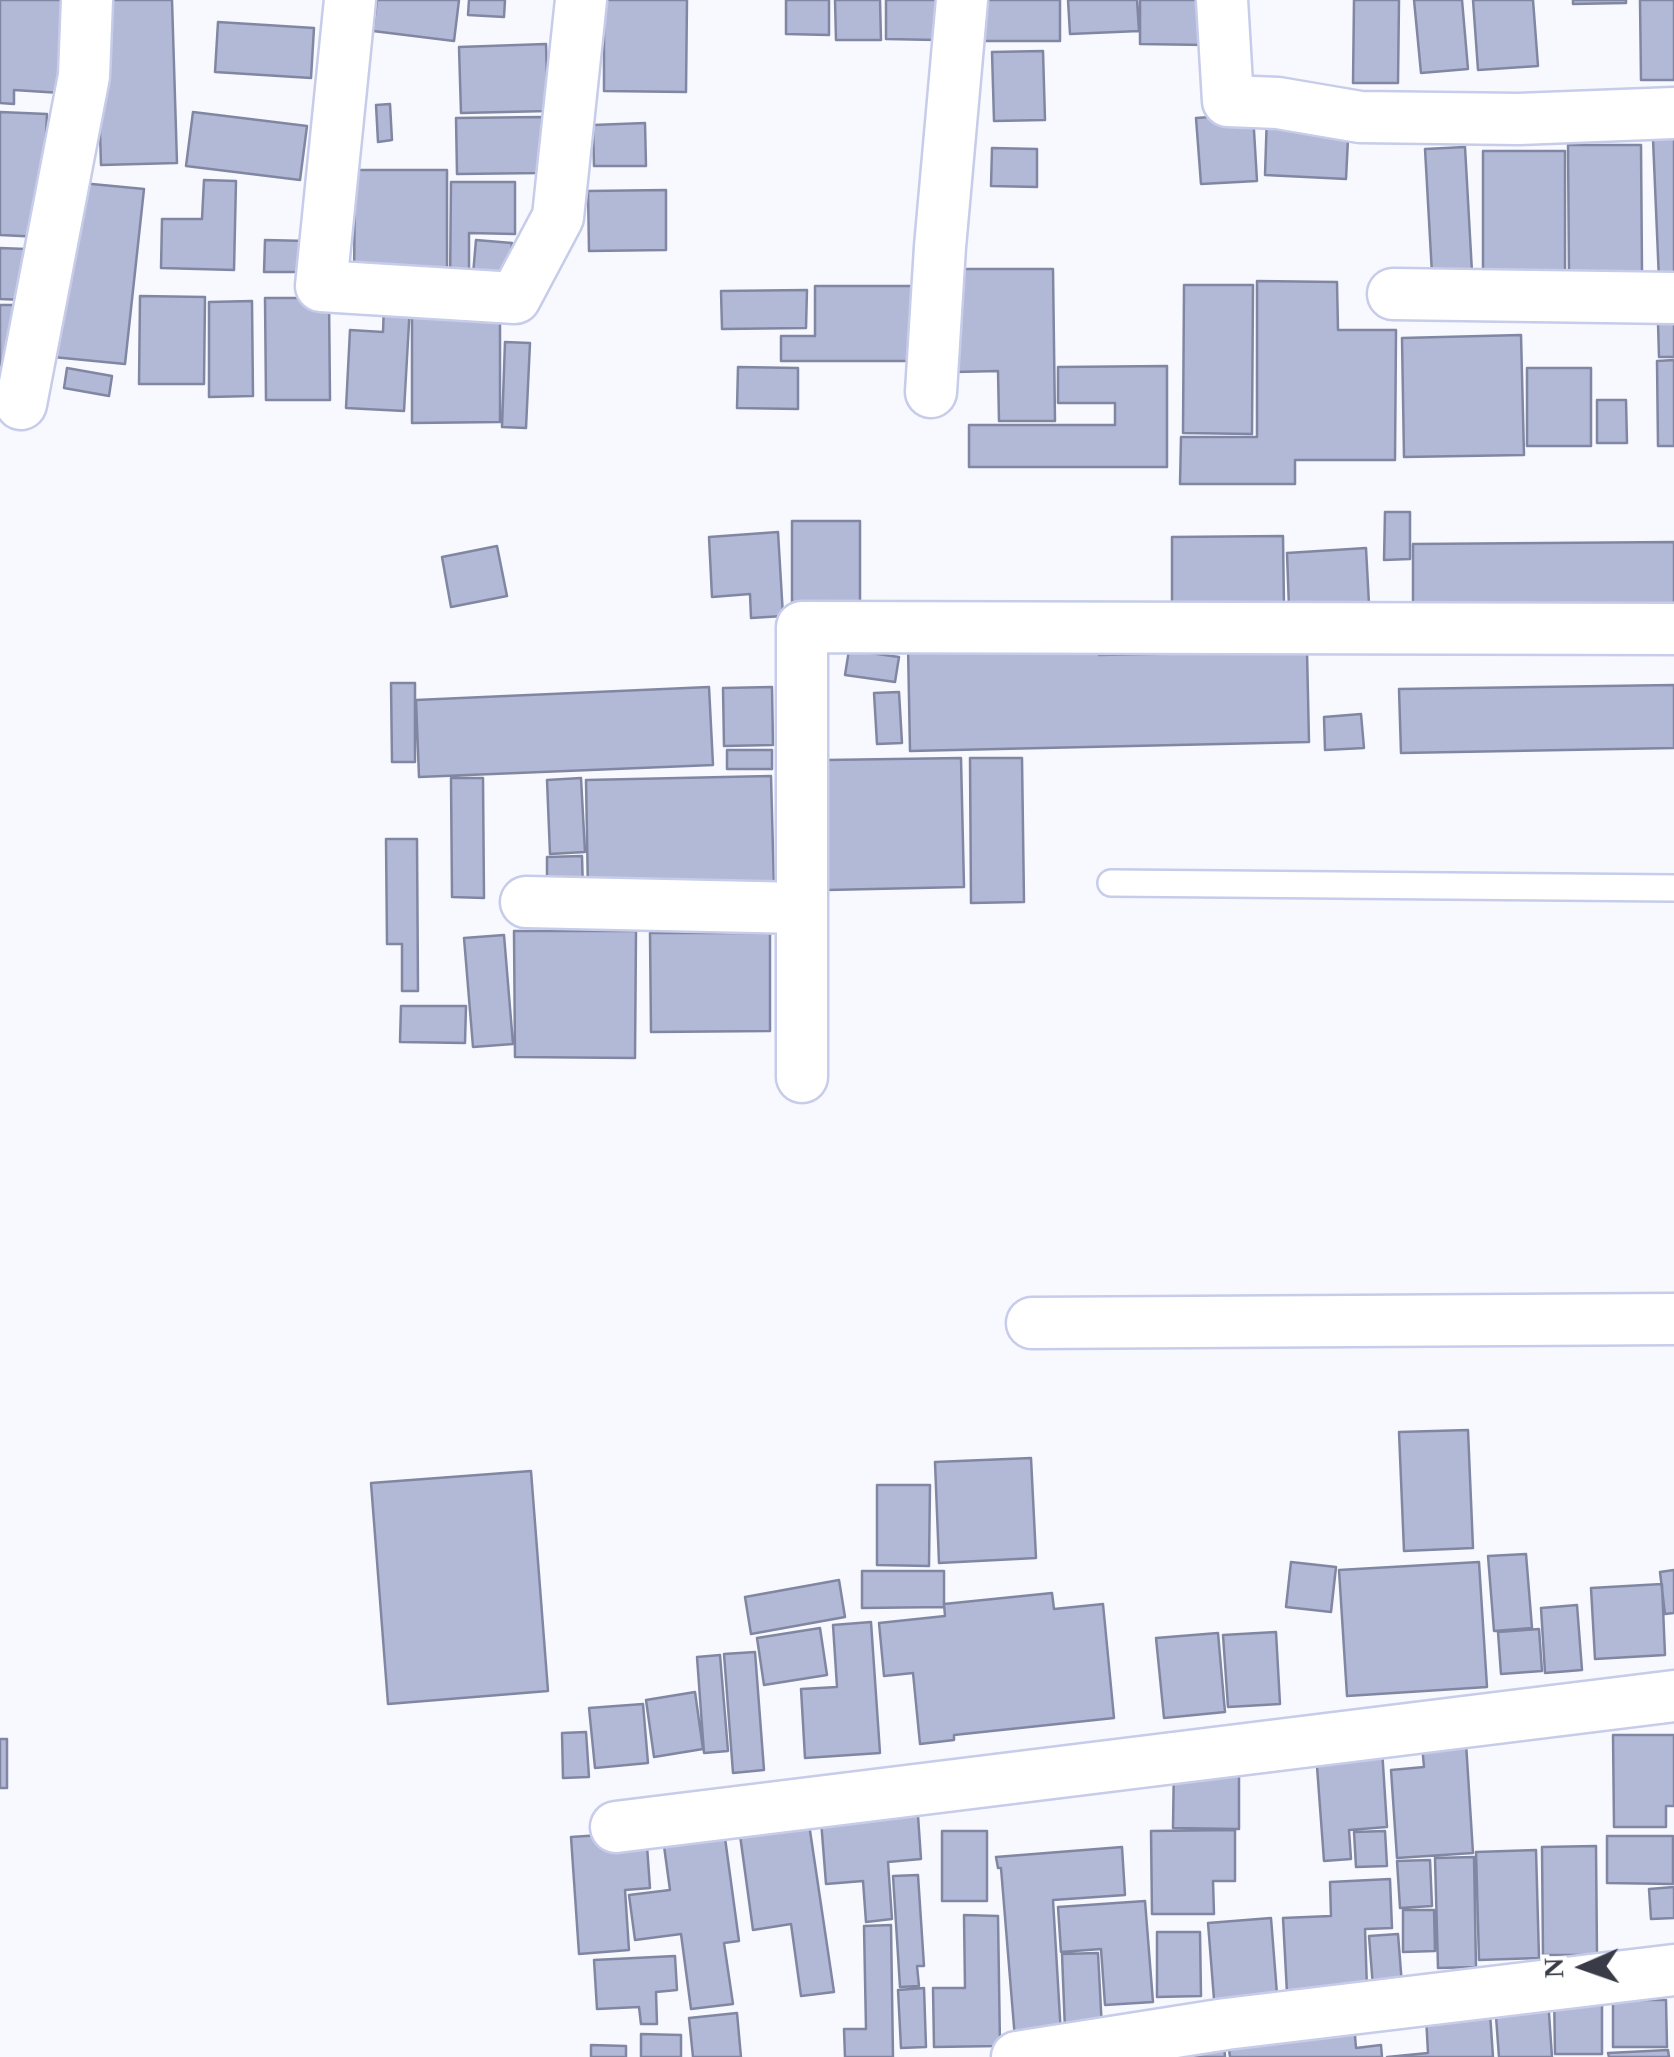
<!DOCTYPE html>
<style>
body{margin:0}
#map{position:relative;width:1674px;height:2057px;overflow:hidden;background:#f7f9ff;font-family:Georgia,serif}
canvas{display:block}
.north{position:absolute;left:1534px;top:1917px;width:100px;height:100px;-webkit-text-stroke:8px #fff;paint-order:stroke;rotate:268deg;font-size:28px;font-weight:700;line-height:40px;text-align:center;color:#393c47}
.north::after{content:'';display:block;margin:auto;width:35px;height:45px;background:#393c47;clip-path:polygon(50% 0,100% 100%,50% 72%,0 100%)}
</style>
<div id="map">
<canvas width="1674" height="2057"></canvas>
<div class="north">N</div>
</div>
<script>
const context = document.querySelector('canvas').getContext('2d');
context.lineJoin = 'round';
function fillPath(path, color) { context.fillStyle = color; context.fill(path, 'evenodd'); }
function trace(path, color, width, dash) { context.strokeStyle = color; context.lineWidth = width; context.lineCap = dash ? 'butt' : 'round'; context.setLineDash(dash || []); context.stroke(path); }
const building = new Path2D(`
 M0 0H68L61 93 14 90V104L0 103Z
 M96 0H172L177 163 101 165Z
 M377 0H459L454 41 373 31Z
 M469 0H505L504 17 468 15Z
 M604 0H687L686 92 604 91Z
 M786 0H829V35L786 34Z
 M835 0H880L881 40H836Z
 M886 0H936V40L886 39Z
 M974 0H1060V41H974Z
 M1068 0H1137L1139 31 1070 34Z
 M1140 0H1205L1206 45 1140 44Z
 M1354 0H1399L1398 83H1353Z
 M1414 0H1462L1468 69 1421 73Z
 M1473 0H1533L1538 66 1478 70Z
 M1573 0H1626V3L1573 4Z
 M1640 0H1674V80H1641Z
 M218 22 314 28 311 78 215 72Z
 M546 44 548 111 461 113 459 47Z
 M1043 51 1045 120 994 121 992 52Z
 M390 104 392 140 378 142 376 105Z
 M0 112 47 114 41 237 0 235Z
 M193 112 307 126 300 180 186 166Z
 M1253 114 1257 181 1201 184 1196 118Z
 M1267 114 1349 119 1346 179 1265 175Z
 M542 117V173L457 174 456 118Z
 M645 123 646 166H594L593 125Z
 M1674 138V279L1659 280 1653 139Z
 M1568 145H1641L1642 273 1569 274Z
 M1465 147 1472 272 1432 274 1425 149Z
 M992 148 1037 149V187L991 186Z
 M1483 151H1565V273H1483Z
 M355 170H447V283H354Z
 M204 180 236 181 234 270 161 268 162 219H202Z
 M71 182 144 189 125 364 53 357Z
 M451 182H515V234L469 233V288H450Z
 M666 190V250L589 251 588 191Z
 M265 240 307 241 306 272H264Z
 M476 240 512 243 508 288 472 286Z
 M0 248 26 249 25 300 0 299Z
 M954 269H1053L1055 421H999L998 371 955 372Z
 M1257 281 1337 282 1338 330H1396L1395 460H1295V484H1180L1181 437H1257Z
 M1184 285H1253L1252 434 1183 433Z
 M815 286H913V361H781V336H815Z
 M807 290 806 328 722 329 721 291Z
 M140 296 205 297 204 384H139Z
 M265 298H329L330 400H266Z
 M252 301 253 396 209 397V302Z
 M384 304 410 305 404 411 346 408 350 330 383 332Z
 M0 305H17V369H0Z
 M412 310H500V422L412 423Z
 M1658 323H1674V357H1659Z
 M1521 335 1524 455 1404 457 1402 338Z
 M505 342 530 343 526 428 502 427Z
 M1674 360V446H1658L1657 361Z
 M1167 366V467H969V425H1115V403H1058V367Z
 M738 367 798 368V409L737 408Z
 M67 368 112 376 109 396 64 388Z
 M1527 368H1591V446H1527Z
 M1597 400H1626L1627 443H1597Z
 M1385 512H1410V559L1384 560Z
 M792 521H860V613L792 612Z
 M778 532 783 616 751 618 750 594 712 597 709 537Z
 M1283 536 1284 607 1172 609V537Z
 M1674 542V609L1413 610V544Z
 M497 546 507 596 451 607 442 557Z
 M1366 548 1369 604 1289 608 1287 553Z
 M1099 642V655L1307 651 1309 742 910 751 908 646Z
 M849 650 899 657 895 682 845 675Z
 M391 683H415V762H392Z
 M1674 685V748L1401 753 1399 689Z
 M709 687 713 765 419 777 416 700Z
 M772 687 773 745 724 746 723 688Z
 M899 692 902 743 877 744 874 693Z
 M1361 714 1364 748 1325 750 1324 717Z
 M727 750H772V769H727Z
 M961 758 964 887 827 890 826 760Z
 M970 758H1022L1024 902 971 903Z
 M771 776 774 888 588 892 586 780Z
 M451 778H483L484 898 452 897Z
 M581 778 585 852 550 854 547 780Z
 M386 839H417L418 991H402V944H387Z
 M582 856 583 891 547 892V857Z
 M514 931H636L635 1058 515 1057Z
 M650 933H770V1031L651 1032Z
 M504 935 513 1044 473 1047 464 938Z
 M401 1006H466L465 1043 400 1042Z
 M1468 1430 1473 1548 1404 1551 1399 1432Z
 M1031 1458 1036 1558 939 1563 935 1462Z
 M531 1471 548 1691 388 1704 371 1483Z
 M877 1485H930L929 1566 877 1565Z
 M1526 1554 1532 1628 1494 1631 1488 1556Z
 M1291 1562 1336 1567 1331 1612 1286 1607Z
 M1479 1562 1487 1687 1347 1696 1339 1570Z
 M1674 1570V1613L1665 1614 1660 1572Z
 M862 1571H944V1607L862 1608Z
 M839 1580 845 1617 751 1634 745 1597Z
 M1662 1584 1665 1655 1595 1659 1591 1588Z
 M1052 1593 1054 1609 1103 1604 1114 1718 954 1735V1740L920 1744 913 1673 884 1676 879 1623 945 1616 944 1604Z
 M1577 1605 1582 1670 1545 1673 1541 1608Z
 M871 1622 880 1753 805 1758 801 1689 837 1687 833 1625Z
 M820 1628 827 1675 764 1685 757 1638Z
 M1539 1629 1542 1671 1501 1674 1498 1632Z
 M1276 1632 1280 1704 1228 1707 1223 1635Z
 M1218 1633 1225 1712 1164 1718 1156 1638Z
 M755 1652 764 1770 733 1773 724 1654Z
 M720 1655 728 1751 704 1753 697 1657Z
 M695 1692 703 1749 654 1757 646 1700Z
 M643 1704 648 1763 595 1768 589 1708Z
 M586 1732 589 1777 563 1778 562 1733Z
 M1613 1735H1674V1806H1666V1827H1614Z
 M0 1739H7V1788H0Z
 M1466 1743 1473 1853 1397 1858 1391 1770 1424 1767 1422 1745Z
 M1382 1749 1387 1827 1349 1830 1351 1859 1324 1861 1316 1753Z
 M1174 1759H1239V1829L1173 1828Z
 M917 1801 921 1859 888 1862 892 1919 866 1922 863 1881 826 1884 820 1808Z
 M809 1824 834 1992 801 1996 791 1924 753 1930 740 1835Z
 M1235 1830V1881H1213L1214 1914H1152L1151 1831Z
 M942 1831H987V1901H942Z
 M1385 1831 1387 1866 1356 1867 1354 1832Z
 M646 1832 650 1888 625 1890 629 1950 579 1954 571 1837Z
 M1607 1836H1673V1884L1607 1883Z
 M725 1838 739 1941 724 1943 733 2004 691 2009 681 1934 635 1940 629 1895 670 1890 664 1846Z
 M1596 1846 1597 1955H1543L1542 1847Z
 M1122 1847 1125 1895 1053 1900 1061 2035 1015 2039 1001 1868H998L996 1857Z
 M1536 1850 1539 1958 1479 1960 1476 1852Z
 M1474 1857 1476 1967 1438 1968 1435 1858Z
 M1430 1860 1432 1906 1400 1908 1397 1861Z
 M918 1875 924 1966H917L919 1986 900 1987 893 1876Z
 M1390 1879 1392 1928 1365 1929 1367 1989 1287 1993 1283 1918 1331 1916 1330 1882Z
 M1674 1887V1918L1651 1919 1649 1889Z
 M1145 1901 1153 2002 1105 2005 1101 1949 1061 1952 1058 1907Z
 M1403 1910H1434L1435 1951 1403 1952Z
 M964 1915 998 1916 1000 2046 934 2047 933 1988H965Z
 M1271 1918 1278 2007 1215 2012 1208 1923Z
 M891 1925 893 2057H845L844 2029H866L864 1926Z
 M1157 1932H1200L1201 1996 1157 1997Z
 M1398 1934 1402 1985 1373 1987 1369 1936Z
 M1098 1953 1102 2029 1065 2030 1062 1954Z
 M675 1956 677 1990 656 1992 657 2024H641L639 2007 597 2009 594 1960Z
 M924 1988 926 2047 901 2048 898 1990Z
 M1602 1989V2054H1555L1554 1990Z
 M1548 1999 1552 2057H1499L1495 2003Z
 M1613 2000H1666L1667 2047H1613Z
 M737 2013 741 2057H693L689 2018Z
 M1490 2013 1493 2057H1387L1428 2053 1426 2016Z
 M1354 2023 1356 2048 1381 2045 1382 2057H1230L1227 2034Z
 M641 2034 681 2035V2057H641Z
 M1224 2043 1225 2057H1158Z
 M591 2045 626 2046V2057H591Z
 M1668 2050 1669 2057H1609L1608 2053Z`);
const lane = new Path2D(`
 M1111 883 1674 888`);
const street = new Path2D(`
 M350 0 321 286 515 298 558 217 581 0
 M1222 0 1228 101 1278 103 1360 117 1519 119 1674 113
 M1393 294 1674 298
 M931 392 940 247 962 0
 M21 404 84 76 87 0
 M526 902 801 908
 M802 1077V627L1674 629
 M1032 1323 1674 1319
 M616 1827 1674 1696
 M1017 2057 1226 2024 1674 1970`);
fillPath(building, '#b2b9d6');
trace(building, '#8187a2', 2.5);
trace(lane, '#c6cce9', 30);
trace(street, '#c6cce9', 55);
trace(lane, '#fff', 25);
trace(street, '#fff', 50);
</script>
